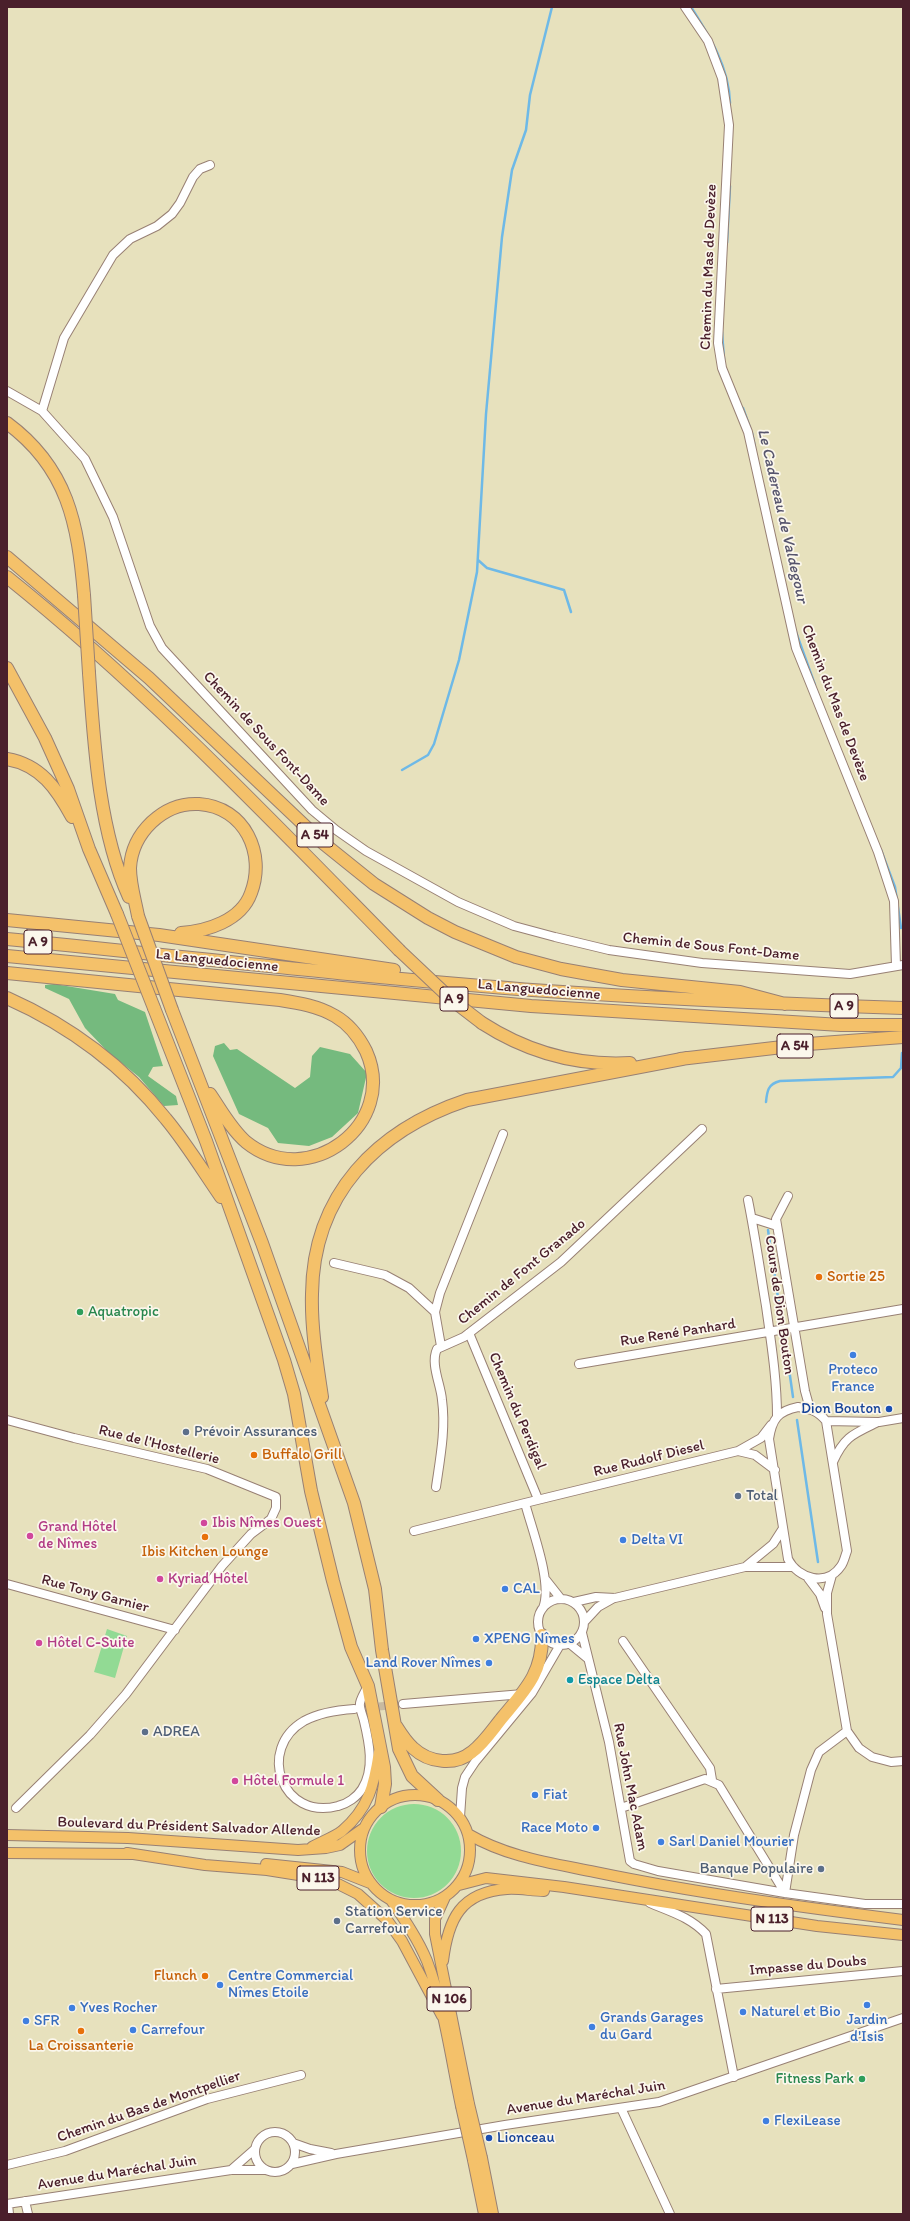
<!DOCTYPE html>
<meta charset="utf-8">
<style>
body{margin:0}
#map{position:relative;width:910px;height:2221px;overflow:hidden;background:#e7e1bd;font-family:Itim,sans-serif}
canvas{display:block}
.frame{position:absolute;inset:0;border:8px solid #4a1f2b;pointer-events:none}
</style>
<div id="map">
<canvas width="910" height="2221"></canvas>
<div class="frame"></div>
</div>
<script>
const context = document.querySelector('canvas').getContext('2d');
context.lineJoin = 'round';
function fillPath(path, color) { context.fillStyle = color; context.fill(path, 'evenodd'); }
function trace(path, color, width, dash) { context.strokeStyle = color; context.lineWidth = width; context.lineCap = dash ? 'butt' : 'round'; context.setLineDash(dash || []); context.stroke(path); }
function drawText(font, color, halo, rows, align = 'center') {
  context.font = font + ' Itim,sans-serif'; context.lineWidth = 3.5; context.setLineDash([]); context.textBaseline = 'middle'; context.strokeStyle = halo; context.fillStyle = color; for (const [text, x, y, turn = 0] of rows) {
    context.save(); context.translate(x, y); context.rotate((+turn || 0) * Math.PI / 180); context.textAlign = isNaN(turn) ? turn : align; if (halo) context.strokeText(text, 0, 0); context.fillText(text, 0, 0); context.restore();
  }
}
const green = new Path2D(`
 M107 1629 127 1636 115 1678 94 1672Z
 M367 1851a47 47 0 1 1 94 0a47 47 0 1 1-94 0Z`);
const forest = new Path2D(`
 M54 984 115 994 118 1000 145 1012 163 1066 153 1067 148 1076 176 1096 178 1105 164 1106 139 1077 108 1052 85 1028 69 999 45 988V985Z
 M224 1043 230 1050 237 1049 295 1088 310 1077 312 1056 320 1047 350 1054 367 1073 358 1113 332 1137 309 1146 278 1143 268 1128 239 1114 213 1056 215 1046Z`);
const stream = new Path2D(`
 M691 7C710 37 729 67 730 103
 M727 243 730 186
 M722 332 724 359
 M743 408 750 428
 M752 433 755 447
 M478 560 487 568 564 590 571 612
 M796 632 815 685
 M402 770 428 755 434 744 459 660 477 572 486 414 502 237 512 170 526 130 530 95 552 7
 M881 850 895 887 901 928
 M766 1102C767 1091 768 1084 780 1081L893 1077 901 1068 902 1053
 M768 1230 781 1318
 M785 1341 793 1397
 M797 1420 818 1562`);
const minorTunnel = new Path2D(`
 M355 1709 403 1704`);
const minor = new Path2D(`
 M685 7 708 41 722 78 729 125 718 343 722 368 748 432 796 648 878 852 894 901 896 966
 M7 391 42 411 85 459 113 517 150 626 162 648 312 810 336 830 366 851 458 902 514 926 555 937 609 950 702 963 850 974 903 965
 M42 411 64 338 113 255 130 239 157 226 172 214 180 203 193 177 200 169 210 165
 M788 1196 776 1219 805 1391 810 1409
 M748 1200C755 1235 760 1270 766 1306 771 1342 777 1379 777 1416
 M752 1218 777 1226
 M334 1263 385 1275 409 1288 435 1312
 M469 1333 538 1499
 M441 1346 435 1312 440 1293 503 1134
 M579 1364 903 1309
 M798 1407C811 1409 818 1411 826 1421L847 1551C845 1556 844 1562 841 1566 827 1587 798 1579 788 1559L769 1439C772 1419 778 1411 798 1407Z
 M7 1420 74 1438 207 1469 276 1497V1508L271 1519 251 1534 222 1566 126 1694 90 1735 16 1808
 M826 1421 879 1422 903 1418
 M738 1451 755 1455 775 1470
 M833 1462C844 1437 853 1434 876 1423
 M436 1487C440 1459 446 1429 442 1400 441 1385 430 1364 437 1349L464 1337 561 1262 702 1129
 M525 1503 738 1451 761 1438 771 1425
 M414 1531 525 1503C532 1530 553 1583 543 1608
 M745 1567 773 1544 782 1530
 M832 1575 827 1593V1614L847 1731 859 1748 872 1757 891 1762 903 1761
 M808 1578 820 1594 825 1608
 M546 1580 561 1599
 M7 1584 175 1630
 M538 1622a23 23 0 1 1 46 0a23 23 0 1 1-46 0Z
 M574 1602 596 1597 615 1598 745 1567H792
 M585 1621 598 1607 614 1598
 M582 1633 609 1742 630 1861 634 1864 658 1871 785 1893 865 1904H903
 M623 1641 710 1768 712 1780
 M570 1644 587 1658
 M403 1704 523 1694
 M354 1709C338 1710 319 1713 304 1721 256 1749 282 1821 338 1806 347 1804 357 1797 362 1789 375 1769 369 1742 364 1721 363 1716 359 1708 360 1703 361 1698 365 1691 368 1686
 M621 1808 705 1779 719 1785 785 1893
 M460 1817 462 1788 465 1777 475 1762 532 1693 560 1645
 M785 1893 794 1835 811 1770 819 1752 847 1731
 M650 1903C671 1912 690 1917 706 1934L734 2077
 M716 1989 903 1971
 M621 2108 670 2214
 M255 2152a20 20 0 1 1 40 0a20 20 0 1 1-40 0Z
 M293 2143 310 2149 331 2153
 M292 2164 336 2154 505 2125 659 2102 903 2018
 M7 2165 65 2151 207 2099 301 2075
 M231 2170 255 2149
 M25 2201 28 2214
 M7 2204 231 2170H266
 M8 2204 9 2214`);
const major = new Path2D(`
 M360 1850a55 55 0 1 1 110 0a55 55 0 1 1-110 0Z
 M468 1834C507 1857 551 1863 595 1872 696 1893 800 1907 903 1920
 M7 1835 128 1838 298 1850 326 1848 340 1845 364 1828
 M312 1847C322 1841 333 1838 342 1831 369 1808 374 1785 379 1752
 M7 1853 133 1854
 M127 1853 205 1865 267 1870 311 1877 338 1884 358 1894 387 1920 402 1941 442 2016
 M266 1864 342 1872 370 1883
 M459 1885 486 1878 564 1887 817 1926 903 1935
 M445 1897 435 1919V1934L469 2104
 M391 1900C404 1919 418 1939 427 1961 444 2006 451 2059 461 2106
 M443 1961C448 1920 460 1892 507 1889 519 1888 532 1891 544 1891
 M482 2158 493 2214
 M473 2160 484 2214`);
const highway = new Path2D(`
 M7 423C68 468 78 524 84 595
 M7 557 149 678 323 843 374 884 428 918 455 932 516 957 561 969 622 980 740 992 785 1004
 M7 577C148 690 272 821 399 950
 M7 668 45 738 68 789 89 849 117 914
 M89 673C94 745 99 831 129 897
 M7 759C41 765 57 789 72 817
 M138 916C135 900 130 884 130 868 132 833 163 802 199 804 245 807 266 854 251 893 241 921 207 931 181 933
 M7 920 159 935 394 970
 M7 939C187 957 366 978 547 991 665 999 784 1004 903 1008
 M7 956 531 1006 841 1025H903
 M7 973 280 1000C299 1003 318 1006 335 1016 349 1024 359 1037 366 1051 399 1124 308 1192 246 1142 231 1129 221 1110 210 1094
 M7 998C70 1026 123 1065 166 1119 186 1143 203 1171 221 1197
 M154 1008 206 1141 284 1360 294 1394 311 1491 333 1581 351 1647 368 1686 384 1767 385 1784 381 1807
 M172 1010 262 1243 354 1503 375 1589 382 1650 399 1749 412 1776 438 1800
 M482 1023C527 1052 576 1066 630 1063
 M680 1059 808 1044 903 1037
 M322 1397C317 1363 311 1328 312 1294 313 1194 377 1130 467 1100L687 1058
 M396 1726C401 1734 406 1742 413 1748 429 1763 455 1766 472 1752 484 1743 493 1729 502 1718 525 1690 543 1673 542 1635`);
const majorBridge = new Path2D(`
 M469 2104 482 2158
 M461 2106 473 2160`);
const highwayBridge = new Path2D(`
 M84 595 89 673
 M117 914 154 1008
 M138 916 172 1010
 M399 950 452 1000 482 1023`);
const markers = [
 [819,1277,4,"#e8710a"],
 [80,1312,4,"#2e9e5b"],
 [853,1355,4,"#3f7fe0"],
 [889,1409,4,"#1a4fb4"],
 [186,1432,4,"#5c6f8a"],
 [254,1455,4,"#e8710a"],
 [738,1496,4,"#5c6f8a"],
 [204,1523,4,"#d1479c"],
 [30,1536,4,"#d1479c"],
 [205,1537,4,"#e8710a"],
 [623,1540,4,"#3f7fe0"],
 [160,1579,4,"#d1479c"],
 [505,1589,4,"#3f7fe0"],
 [476,1639,4,"#3f7fe0"],
 [39,1643,4,"#d1479c"],
 [489,1663,4,"#3f7fe0"],
 [570,1680,4,"#0f9aa8"],
 [145,1732,4,"#5c6f8a"],
 [235,1781,4,"#d1479c"],
 [535,1795,4,"#3f7fe0"],
 [596,1828,4,"#3f7fe0"],
 [661,1842,4,"#3f7fe0"],
 [821,1869,4,"#5c6f8a"],
 [337,1921,4,"#5c6f8a"],
 [205,1976,4,"#e8710a"],
 [220,1985,4,"#3f7fe0"],
 [867,2005,4,"#3f7fe0"],
 [72,2008,4,"#3f7fe0"],
 [743,2012,4,"#3f7fe0"],
 [26,2021,4,"#3f7fe0"],
 [592,2027,4,"#3f7fe0"],
 [133,2030,4,"#3f7fe0"],
 [81,2031,4,"#e8710a"],
 [862,2079,4,"#2e9e5b"],
 [766,2121,4,"#3f7fe0"],
 [489,2138,4,"#1a4fb4"]
];
const shields = [
 [315,835,36],
 [38,942,28],
 [454,999,28],
 [844,1006,28],
 [795,1046,36],
 [318,1878,42],
 [772,1919,42],
 [449,1999,44]
];
const shieldNames = [
 ["A 54",315,835],
 ["A 9",38,942],
 ["A 9",454,999],
 ["A 9",844,1006],
 ["A 54",795,1046],
 ["N 113",318,1878],
 ["N 113",772,1919],
 ["N 106",449,1999]
];
const streetNames = [
 ["Chemin du Mas de Devèze",709,267,-88],
 ["Chemin du Mas de Devèze",835,703,69],
 ["Chemin de Sous Font-Dame",266,739,47],
 ["Chemin de Sous Font-Dame",711,947,6],
 ["La Languedocienne",217,961,6],
 ["La Languedocienne",539,990,5],
 ["Chemin de Font Granado",522,1272,-39],
 ["Cours de Dion Bouton",779,1305,82],
 ["Rue René Panhard",678,1333,-9],
 ["Chemin du Perdigal",517,1411,67],
 ["Rue de l'Hostellerie",159,1445,14],
 ["Rue Rudolf Diesel",649,1459,-14],
 ["Rue Tony Garnier",95,1594,15],
 ["Rue John Mac Adam",630,1787,79],
 ["Boulevard du Président Salvador Allende",189,1827,2],
 ["Impasse du Doubs",808,1966,-5],
 ["Avenue du Maréchal Juin",586,2098,-9],
 ["Chemin du Bas de Montpellier",149,2107,-19],
 ["Avenue du Maréchal Juin",117,2173,-9]
];
const foodNames = [
 ["Sortie 25",827,1277],
 ["Buffalo Grill",262,1455],
 ["Ibis Kitchen Lounge",205,1552,"center"],
 ["Flunch",197,1976,"right"],
 ["La Croissanterie",81,2046,"center"]
];
const leisureNames = [
 ["Aquatropic",88,1312],
 ["Fitness Park",854,2079,"right"]
];
const shopNames = [
 ["Proteco",853,1370,"center"],
 ["France",853,1387,"center"],
 ["Delta VI",631,1540],
 ["CAL",513,1589],
 ["XPENG Nîmes",484,1639],
 ["Land Rover Nîmes",481,1663,"right"],
 ["Fiat",543,1795],
 ["Race Moto",588,1828,"right"],
 ["Sarl Daniel Mourier",669,1842],
 ["Centre Commercial",228,1976],
 ["Nîmes Etoile",228,1993],
 ["Yves Rocher",80,2008],
 ["Naturel et Bio",751,2012],
 ["Grands Garages",600,2018],
 ["du Gard",600,2035],
 ["Jardin",867,2020,"center"],
 ["d'Isis",867,2037,"center"],
 ["SFR",34,2021],
 ["Carrefour",141,2030],
 ["FlexiLease",774,2121]
];
const transitNames = [
 ["Dion Bouton",881,1409],
 ["Lionceau",497,2138,"left"]
];
const serviceNames = [
 ["Prévoir Assurances",194,1432],
 ["Total",746,1496],
 ["ADREA",153,1732],
 ["Banque Populaire",813,1869,"right"],
 ["Station Service",345,1912],
 ["Carrefour",345,1929]
];
const hotelNames = [
 ["Ibis Nîmes Ouest",212,1523],
 ["Grand Hôtel",38,1527],
 ["de Nîmes",38,1544],
 ["Kyriad Hôtel",168,1579],
 ["Hôtel C-Suite",47,1643],
 ["Hôtel Formule 1",243,1781]
];
const cultureNames = [
 ["Espace Delta",578,1680]
];
const waterNames = [
 ["Le Cadereau de Valdegour",782,516,77]
];
fillPath(green, '#92da94');
fillPath(forest, '#75ba7e');
trace(stream, '#6eb9e7', 2.5);
trace(minorTunnel, '#c8baa0', 8, [8, 4]);
trace(minor, '#988074', 10);
trace(major, '#988074', 12);
trace(highway, '#988074', 14);
trace(minor, '#fff', 8);
trace(major, '#f4c16a', 10);
trace(highway, '#f4c16a', 12);
trace(majorBridge, '#988074', 12, []);
trace(highwayBridge, '#988074', 14, []);
trace(majorBridge, '#f4c16a', 10);
trace(highwayBridge, '#f4c16a', 12);
for (const [x, y, r, color] of markers) { const dot = new Path2D(); dot.arc(x, y, r, 0, 2 * Math.PI); context.fillStyle = color; context.fill(dot); trace(dot, '#fbf7ec', 1.5); }
for (const [x, y, w] of shields) { const box = new Path2D(); box.roundRect(x - w / 2, y - 12, w, 24, 3); context.fillStyle = '#fbf7ec'; context.fill(box); trace(box, '#4a1f2b', 1); }
drawText('bold 14px', '#4a1f2b', null, shieldNames);
drawText('15px', '#4a1f2b', '#fbf7ec', streetNames);
drawText('15px', '#c56008', '#fbf7ec', foodNames, 'left');
drawText('15px', '#27864d', '#fbf7ec', leisureNames, 'left');
drawText('15px', '#366cbe', '#fbf7ec', shopNames, 'left');
drawText('15px', '#164399', '#fbf7ec', transitNames, 'right');
drawText('15px', '#4e5e75', '#fbf7ec', serviceNames, 'left');
drawText('15px', '#b23c85', '#fbf7ec', hotelNames, 'left');
drawText('15px', '#0d838f', '#fbf7ec', cultureNames, 'left');
drawText('italic 16px', '#57556d', '#fbf7ec', waterNames);
</script>
